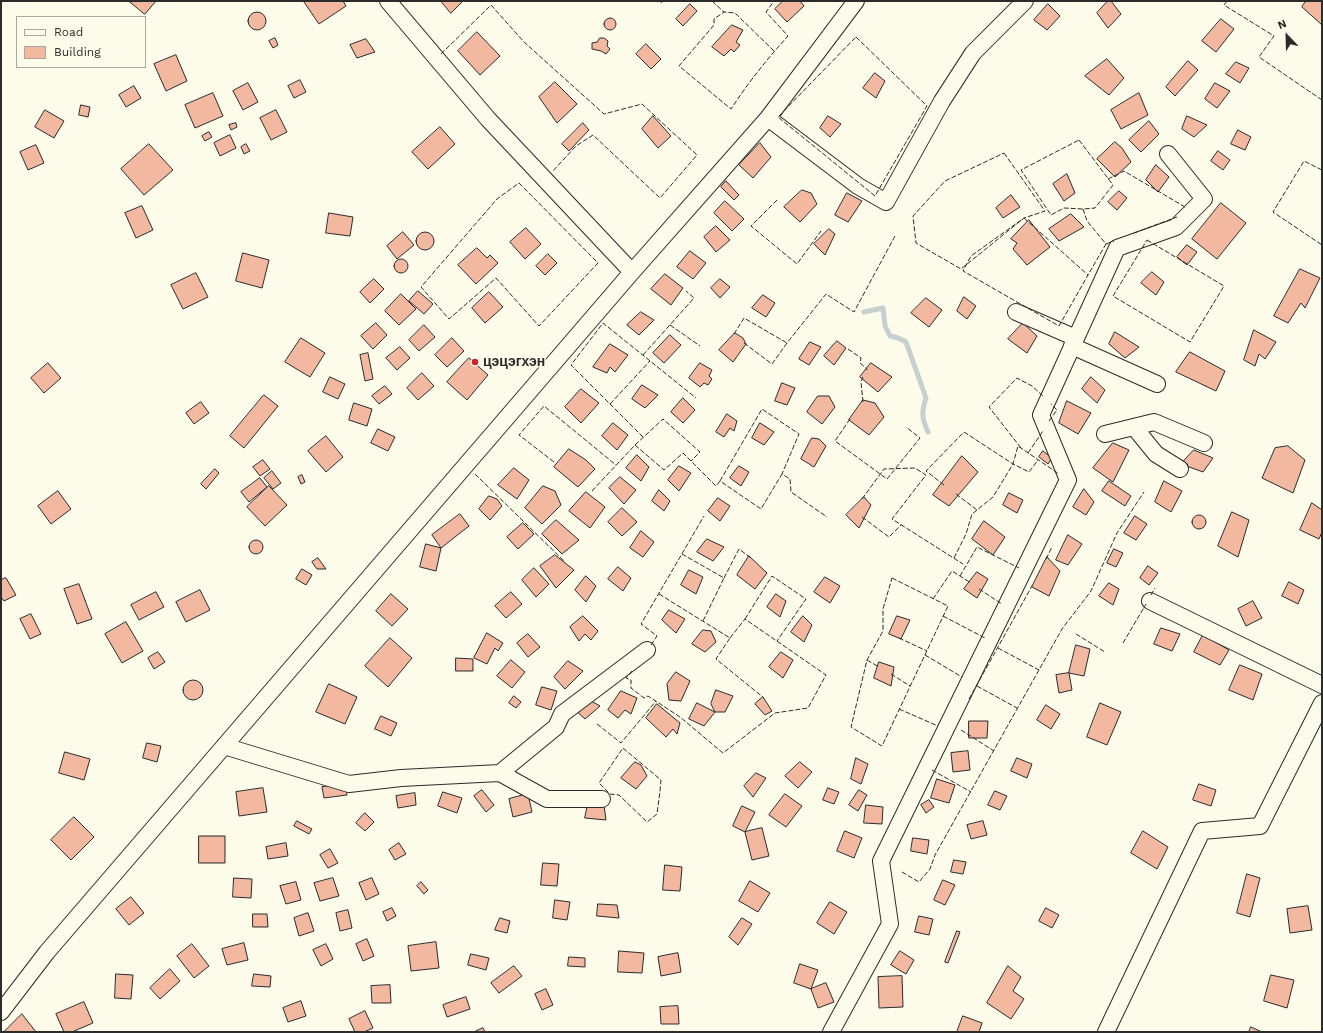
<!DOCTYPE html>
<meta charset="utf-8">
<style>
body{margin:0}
#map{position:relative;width:1323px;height:1033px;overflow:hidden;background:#fdfbea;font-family:"Work Sans",sans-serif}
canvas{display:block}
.frame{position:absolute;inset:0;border:2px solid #2b2b2b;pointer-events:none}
.legend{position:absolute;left:16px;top:16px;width:130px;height:52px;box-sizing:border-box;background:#fdfbea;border:1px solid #a9a89e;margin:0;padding:5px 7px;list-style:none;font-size:12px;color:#2b2b2b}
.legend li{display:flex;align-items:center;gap:8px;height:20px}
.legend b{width:20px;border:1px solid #a9a89e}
.north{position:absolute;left:1267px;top:16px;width:40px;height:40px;-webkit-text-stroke:3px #fdfbea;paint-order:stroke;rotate:337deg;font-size:11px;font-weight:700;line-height:16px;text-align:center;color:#2b2b2b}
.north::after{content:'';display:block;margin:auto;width:14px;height:18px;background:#2b2b2b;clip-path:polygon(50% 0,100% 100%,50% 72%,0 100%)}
</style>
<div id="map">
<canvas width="1323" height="1033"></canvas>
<div class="frame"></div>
<ul class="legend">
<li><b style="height:5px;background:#fdfbea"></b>Road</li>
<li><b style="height:11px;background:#f2b8a0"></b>Building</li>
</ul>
<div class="north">N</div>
</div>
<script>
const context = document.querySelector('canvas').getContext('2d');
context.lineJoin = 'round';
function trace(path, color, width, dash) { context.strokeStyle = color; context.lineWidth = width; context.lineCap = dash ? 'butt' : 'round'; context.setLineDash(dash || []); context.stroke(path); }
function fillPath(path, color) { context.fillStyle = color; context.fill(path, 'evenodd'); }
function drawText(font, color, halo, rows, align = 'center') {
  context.font = font + ' "Work Sans",sans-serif'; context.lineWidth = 3; context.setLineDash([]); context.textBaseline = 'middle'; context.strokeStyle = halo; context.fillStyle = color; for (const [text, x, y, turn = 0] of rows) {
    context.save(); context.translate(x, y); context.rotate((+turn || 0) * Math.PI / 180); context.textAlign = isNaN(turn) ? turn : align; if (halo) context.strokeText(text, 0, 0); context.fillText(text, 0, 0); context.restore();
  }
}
const stream = new Path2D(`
 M864 312 883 308 885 326 890 336 898 338 906 342 926 398C921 412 922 419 928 432`);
const building = new Path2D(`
 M129 1H156L145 14Z
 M305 1H343L346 6 319 24 304 2Z
 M441 1H463L451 13Z
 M783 1H800L804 6 787 22 775 9Z
 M1108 1H1111L1121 14 1108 28 1097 13Z
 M1306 1H1322V25L1302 7Z
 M690 4 697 11 683 26 676 19Z
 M1048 4 1060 16 1047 30 1034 20Z
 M248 21a9 9 0 1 1 18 0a9 9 0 1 1-18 0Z
 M604 24a6 6 0 1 1 12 0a6 6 0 1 1-12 0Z
 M1221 19 1234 29 1216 52 1202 41Z
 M732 25 743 30 736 42 740 45 734 52 731 49 724 56 712 47Z
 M477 32 500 56 480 75 458 51Z
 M275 38 278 45 273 48 269 41Z
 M600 38H604L608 41 607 46 610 49 606 54 601 51 592 49V43L597 42Z
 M366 39 375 52 357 58 350 45Z
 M646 44 661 59 651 69 636 54Z
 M176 55 187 81 166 91 154 64Z
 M1107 59 1124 78 1109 95 1085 76Z
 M1188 61 1198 70 1175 96 1166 87Z
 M1236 62 1249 68 1240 83 1226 74Z
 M875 73 885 81 876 98 863 88Z
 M300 80 306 92 294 98 288 86Z
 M555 82 577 104 557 123 539 97Z
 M248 83 258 102 243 110 233 91Z
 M1215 83 1230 91 1217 108 1205 99Z
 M134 86 141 98 126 107 119 95Z
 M213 93 223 116 195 128 185 105Z
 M1139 93 1148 115 1121 129 1111 110Z
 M81 105 90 107 88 117 79 115Z
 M45 110 64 121 54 138 35 127Z
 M276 110 287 132 271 140 260 118Z
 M653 116 671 136 658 148 642 129Z
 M828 116 841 124 830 137 820 128Z
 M1187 116 1207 125 1194 137 1182 129Z
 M1149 121 1159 134 1141 152 1129 140Z
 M236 123 237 127 231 130 229 125Z
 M583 123 589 130 569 151 562 144Z
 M440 127 455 144 428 169 412 152Z
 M1238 130 1251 137 1245 150 1231 144Z
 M209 132 212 137 205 141 202 136Z
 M230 135 236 148 220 156 214 143Z
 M1115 142 1122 148 1131 162 1115 177 1097 159Z
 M760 143 771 157 753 178 739 165Z
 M149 144 173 170 144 195 121 169Z
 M246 144 250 151 244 154 241 147Z
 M36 145 44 163 28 170 20 152Z
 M1218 151 1230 160 1223 170 1211 161Z
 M1156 165 1169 177 1158 192 1146 180Z
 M1067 174 1075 193 1064 201 1053 184Z
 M726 181 739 195 734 200 721 187Z
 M802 190 811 193 817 204 800 222 784 207Z
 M1119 191 1127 198 1117 210 1108 202Z
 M847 193 862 201 848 222 835 215Z
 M1011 195 1020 207 1003 218 996 208Z
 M725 201 744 219 732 231 714 213Z
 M1221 203 1246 223 1217 259 1192 239Z
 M142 206 153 230 136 238 125 213Z
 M329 213 353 217 350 236 326 233Z
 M1071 214 1084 227 1059 241 1049 229Z
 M1029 220 1050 247 1027 265 1013 249 1017 243 1011 239Z
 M716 226 730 240 716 252 704 237Z
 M526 228 541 244 525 259 510 242Z
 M829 229 835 234 825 255 814 244Z
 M416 241a9 9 0 1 1 18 0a9 9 0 1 1-18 0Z
 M403 232 414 245 397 259 387 246Z
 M1187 245 1197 252 1187 265 1177 257Z
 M477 248 487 258 490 255 498 263 476 284 458 265Z
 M690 251 706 263 693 279 677 267Z
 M243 253 269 260 262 288 236 281Z
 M548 254 557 263 545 275 536 266Z
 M394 266a7 7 0 1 1 14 0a7 7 0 1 1-14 0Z
 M1300 269 1320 278 1305 308 1301 303 1288 323 1274 316Z
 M1152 272 1164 282 1156 295 1141 283Z
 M196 273 208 297 183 309 171 285Z
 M665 274 683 288 671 305 651 289Z
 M374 279 384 289 370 303 360 292Z
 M720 279 730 287 720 298 711 288Z
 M418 291 433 304 424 314 409 301Z
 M489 292 503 307 485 323 472 308Z
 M401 294 416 309 399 325 385 311Z
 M763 295 775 303 766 317 752 308Z
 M964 297 976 306 967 319 957 311Z
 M926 298 942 310 929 327 911 313Z
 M641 312 654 320 639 335 627 325Z
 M376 323 387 335 373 349 361 336Z
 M1023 323 1037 336 1027 353 1008 339Z
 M424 325 435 337 419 351 409 340Z
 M1254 330 1276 342 1265 359 1259 354 1255 366 1244 360Z
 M1115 332 1139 347 1125 358 1109 344Z
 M735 333 743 338 746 344 733 362 719 350Z
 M670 335 681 345 664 363 653 353Z
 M301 338 325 353 310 377 285 362Z
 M452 338 464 351 447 367 435 355Z
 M837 341 846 348 834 365 824 356Z
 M810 342 821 347 809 365 799 359Z
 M610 344 628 355 615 372 610 367 607 373 593 367Z
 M400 347 410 358 397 370 386 358Z
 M1190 352 1225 371 1216 391 1176 372Z
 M368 353 373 379 365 381 360 355Z
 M469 358 488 375 467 400 447 382Z
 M48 363 61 378 44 393 31 378Z
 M700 363 712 370 709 376 712 379 708 385 704 383 700 387 689 378Z
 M871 363 892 377 878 392 860 377Z
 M422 373 434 386 418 400 407 388Z
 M330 377 345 384 338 399 323 392Z
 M1091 377 1105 390 1097 403 1082 389Z
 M782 383 795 388 787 405 775 401Z
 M642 385 658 395 645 408 632 399Z
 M385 386 392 394 379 404 372 396Z
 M581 389 599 403 581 423 565 407Z
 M264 395 278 406 244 448 230 436Z
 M818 396H829L835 407 822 424 807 412Z
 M683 398 695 410 683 423 671 412Z
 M863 400 875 403 884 417 869 435 849 420Z
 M1067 401 1091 413 1078 434 1059 423Z
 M201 402 209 413 194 424 186 413Z
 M354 403 372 409 367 426 349 420Z
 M727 414 737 421 734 431 730 428 724 437 716 432Z
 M613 423 628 435 617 450 602 436Z
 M760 423 774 432 764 445 752 438Z
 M378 429 395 437 388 451 371 443Z
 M326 436 343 457 326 472 308 451Z
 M812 438 819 439 826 446 814 467 801 459Z
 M1113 443 1129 450 1113 482 1093 468Z
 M1288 446 1305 460 1293 493 1262 478 1275 448Z
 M569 449 586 460 595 469 578 487 554 467Z
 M1194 450 1213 458 1203 472 1181 464Z
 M1043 451 1052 458 1048 464 1039 457Z
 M637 455 649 467 641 481 626 468Z
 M962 456 978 472 949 506 933 495Z
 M263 460 270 469 260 476 253 467Z
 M679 466 691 473 679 491 668 480Z
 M739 466 749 472 741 486 730 478Z
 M514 468 529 480 517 499 498 485Z
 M215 469 219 473 206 489 201 484Z
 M272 471 281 483 273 489 264 478Z
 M302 475 305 482 301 484 298 477Z
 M620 477 636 490 624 504 609 488Z
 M260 478 267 487 249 502 241 492Z
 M1109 481 1131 496 1125 506 1102 491Z
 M1164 481 1182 491 1171 512 1155 502Z
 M269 486 287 505 265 526 247 507Z
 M543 486 555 491 561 505 542 524 525 508Z
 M1084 489 1094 502 1086 515 1073 507Z
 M659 490 670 501 664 511 652 501Z
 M58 491 71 509 51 524 38 506Z
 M586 492 605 507 590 528 569 511Z
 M1009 493 1023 500 1017 513 1003 505Z
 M489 496 497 499 502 506 490 520 479 509Z
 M864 497 871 505 859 528 846 515Z
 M718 498 730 506 720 521 708 511Z
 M1312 503 1322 510V532L1319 539 1300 530Z
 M622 508 637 522 622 536 608 522Z
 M1232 512 1249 520 1238 557 1218 546Z
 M460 514 469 526 441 548 432 535Z
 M1192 522a7 7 0 1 1 14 0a7 7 0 1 1-14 0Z
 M1135 516 1147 524 1136 540 1124 533Z
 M556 520 579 540 562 554 542 534Z
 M984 521 1005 537 993 555 972 539Z
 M523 523 534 534 518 549 507 537Z
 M641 531 654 542 643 557 630 548Z
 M1068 535 1082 544 1068 565 1056 560Z
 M707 539 724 547 713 561 697 552Z
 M249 547a7 7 0 1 1 14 0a7 7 0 1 1-14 0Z
 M426 544 441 548 436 571 420 567Z
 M1114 549 1123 553 1116 567 1107 563Z
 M555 555 574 570 556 588 540 566Z
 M749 556 767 573 755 589 737 575Z
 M1047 557 1060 571 1049 596 1032 587Z
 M318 558 326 569H317L312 562Z
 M1148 566 1158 573 1149 585 1140 578Z
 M618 567 631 578 623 591 608 579Z
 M534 568 549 584 536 597 522 580Z
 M302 569 312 575 306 585 296 579Z
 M689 570 703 577 696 594 681 585Z
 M977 572 988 579 977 598 964 589Z
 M586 576 596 586 586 602 575 590Z
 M825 577 840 586 830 603 814 592Z
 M6 578 16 595 4 601 1 597V580Z
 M1289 582 1304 590 1298 604 1282 596Z
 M1109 583 1119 589 1113 605 1099 596Z
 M79 584 92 619 77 624 64 589Z
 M200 590 210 610 186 622 176 602Z
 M156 592 164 607 139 620 131 605Z
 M511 592 522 604 506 618 495 606Z
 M391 594 408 609 392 626 376 611Z
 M776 594 786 601 780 617 767 607Z
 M1253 601 1262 618 1246 626 1238 609Z
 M669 610 685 619 676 633 662 620Z
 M31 614 41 634 30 639 20 619Z
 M583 616 598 631 591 640 585 634 579 641 570 627Z
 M803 616 812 625 804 642 791 632Z
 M897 616 910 620 901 639 889 634Z
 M126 622 143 651 122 663 105 634Z
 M1161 628 1180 634 1172 651 1154 644Z
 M703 630 711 631 716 642 705 652 692 644Z
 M487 633 503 643 498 651 495 648 487 664 474 658Z
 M528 634 540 647 528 657 517 643Z
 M1203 635 1229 650 1220 665 1194 652Z
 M390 638 412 658 388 687 365 666Z
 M1076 645 1090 649 1084 676 1069 673Z
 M158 652 165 662 154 669 148 658Z
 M781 652 793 660 783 678 769 667Z
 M456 658 473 659V671H456Z
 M511 660 525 672 512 688 497 676Z
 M568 661 583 671 565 689 554 677Z
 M879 662 894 667 891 686 874 678Z
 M1240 665 1262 674 1253 700 1229 690Z
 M676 672 690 681 681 701 669 700 667 684Z
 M1069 673 1072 690 1059 693 1056 675Z
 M183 690a10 10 0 1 1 20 0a10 10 0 1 1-20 0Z
 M329 684 357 697 345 724 316 712Z
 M542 687 557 691 551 710 536 705Z
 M716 690 733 696 725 712H715L711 704Z
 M621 691 637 698 631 714 625 710 618 718 608 710Z
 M514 696 521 702 516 708 509 703Z
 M763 697 772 711 765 715 755 704Z
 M586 698 600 706 585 719 575 710Z
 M697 703 715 712 704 726 689 719Z
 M1100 703 1121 712 1107 745 1087 737Z
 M657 704 680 723 677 734 673 729 666 737 646 718Z
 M1046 705 1060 714 1051 729 1037 720Z
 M381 716 397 723 391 736 375 729Z
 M969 721H988L987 738H969Z
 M147 743 161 746 157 762 143 758Z
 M968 751 970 770 953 772 951 753Z
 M65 752 90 759 84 780 59 773Z
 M856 758 868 764 861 784 851 779Z
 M1017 758 1032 764 1027 778 1011 771Z
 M635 762 641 765 647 776 636 789 621 778Z
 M800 762 812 772 798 788 785 776Z
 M756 773 766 778 753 797 744 786Z
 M937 779 955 785 949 803 931 798Z
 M346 784 347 795 324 798 322 787Z
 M1199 784 1216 790 1211 806 1193 800Z
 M263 788 267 812 239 816 236 792Z
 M828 788 839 792 834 804 823 800Z
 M482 790 494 805 486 812 474 796Z
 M859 790 867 795 858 811 849 805Z
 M995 791 1007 796 1000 810 988 805Z
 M443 792 462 798 457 813 438 806Z
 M415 793 416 805 398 808 396 796Z
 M528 794 532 812 513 817 509 799Z
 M785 794 802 806 786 827 769 815Z
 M929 800 934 807 926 813 921 805Z
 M588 804 604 805 606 820 585 818Z
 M866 805 883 807 882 824 864 823Z
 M742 806 755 812 745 832 733 826Z
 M365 813 374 822 365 831 356 823Z
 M74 817 94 837 71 860 51 840Z
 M297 821 312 829 309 834 294 826Z
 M983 821 987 835 971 839 967 825Z
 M762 828 769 856 752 860 745 832Z
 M845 831 862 838 854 858 837 851Z
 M1143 831 1168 847 1157 869 1131 853Z
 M199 836H225V863H199Z
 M913 838 929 840 927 854 911 851Z
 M286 843 288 856 268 859 266 847Z
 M399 843 406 854 395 860 389 850Z
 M330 849 338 863 328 868 320 855Z
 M954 860 966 862 963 874 951 872Z
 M543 863 559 864 557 886 541 885Z
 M665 865 682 867 680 891 663 890Z
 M1247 874 1260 878 1250 917 1237 913Z
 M234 878 252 879 251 898 233 897Z
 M333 878 339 896 320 901 314 883Z
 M372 878 379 894 366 900 359 883Z
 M943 880 955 885 945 905 934 900Z
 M750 881 770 893 758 912 739 901Z
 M296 882 301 900 286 904 280 886Z
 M421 882 428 890 424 894 417 886Z
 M131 897 144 913 129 925 116 909Z
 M555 900 570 902 567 920 553 918Z
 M830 902 847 912 834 934 817 923Z
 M598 904 617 905 619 918 597 916Z
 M1308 906 1312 930 1290 933 1287 909Z
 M392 908 396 916 387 921 383 912Z
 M1046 908 1059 915 1052 928 1039 921Z
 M348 910 352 928 340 931 336 913Z
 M308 913 314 931 299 936 294 918Z
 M253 914H267L268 927H253Z
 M919 916 933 919 929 935 915 932Z
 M500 918 510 921 507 933 495 930Z
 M742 918 752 924 738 945 729 937Z
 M957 931 960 932 948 963 945 962Z
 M367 939 374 956 363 961 356 944Z
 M436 942 439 968 411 971 408 946Z
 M244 943 248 960 227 965 222 949Z
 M192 944 209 966 194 978 177 956Z
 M326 944 333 959 321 966 313 950Z
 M619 951 644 953 642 973 618 972Z
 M900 951 914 960 906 974 891 965Z
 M678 953 681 972 661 976 658 957Z
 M471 954 489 958 486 970 468 965Z
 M569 957 585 958V967L568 966Z
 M800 964 818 970 811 989 794 983Z
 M514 966 522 976 499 993 491 983Z
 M1008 966 1021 977 1013 991 1024 999 1011 1019 987 1003Z
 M170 969 180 981 160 999 150 988Z
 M116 974 133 975 131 999 115 998Z
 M254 974 271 976 270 987 252 986Z
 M1271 975 1294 980 1287 1008 1264 1001Z
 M902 976 903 1007 879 1008 878 977Z
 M826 983 834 1002 818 1008 811 989Z
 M390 985 391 1003H372L371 986Z
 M546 989 553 1005 542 1010 535 994Z
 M466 997 470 1009 447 1017 443 1005Z
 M301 1001 306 1016 288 1022 283 1008Z
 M84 1002 93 1023 72 1032H64L56 1014Z
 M678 1006 679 1024H661L660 1007Z
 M365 1011 373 1028 364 1032H355L349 1019Z
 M22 1014 36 1032H4Z
 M963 1016 982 1023 979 1032H957Z
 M1251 1027 1262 1032H1249Z
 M483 1028 485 1032H474Z`);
const minor = new Path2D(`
 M388 1 488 119 632 272
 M768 118 858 186 886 202 942 101 973 53 1025 1
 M1016 312 1076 338
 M1072 346 1157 384
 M1134 427 1156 454 1180 469
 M1105 434 1154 422 1204 443
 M1150 601 1322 685
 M224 746 349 784 401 778 500 773 547 799H602
 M500 773 556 727 562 714 647 650
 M1 1012 47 952 632 272 768 118 856 1
 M831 1032 890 924 881 861 1068 480 1041 415 1117 248 1176 227 1204 199 1168 154
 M1106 1032 1202 831 1260 826 1322 703`);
const fence = new Path2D(`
 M712 1 724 12
 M1227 1 1224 5 1274 36 1259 57 1322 100
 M661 3 662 1
 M856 37 927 106 875 196 778 117Z
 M774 51 735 13 724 12 714 19V25L679 66 731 109C748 83 767 59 788 36L766 12 774 1
 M441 54 491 5 524 42 604 114 642 104 697 155 660 198 593 135 576 146 552 172
 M1079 140 1113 185 1095 208 1083 209 1064 208 1051 215 1021 170Z
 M1004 153 1045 211 1024 218 961 269 916 243 913 216 945 181Z
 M1322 170 1304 161 1273 212 1322 245
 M1108 179 1124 171 1185 207 1184 209
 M519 183 598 263 539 326 496 278 449 319 421 287 497 199Z
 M777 200 751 226 797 264 821 231
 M1083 209 1087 221 1106 244 1088 275H1087
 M1024 218 1088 275 1059 326 963 271 971 256Z
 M1134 233 1177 217
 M1147 240 1224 286 1190 342 1113 296Z
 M1106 244 1114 241
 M670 325 700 346
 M734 334 744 318 787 343
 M744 343 772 364 787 343 826 294 854 312 895 236
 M848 349 861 358 860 363 867 369V370
 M643 355 694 298 686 291
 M863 402 861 382 863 377
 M610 404 650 361
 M850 419 835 441 887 479 920 438 906 427
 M1049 421 1057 410 1051 404
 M643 437 571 365 603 323 696 398
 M635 445 663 419 700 452 691 461
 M1021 448 989 407 1017 378 1032 386 1044 397
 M1028 453 1043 431
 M554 462 519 435 544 406 616 465
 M475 474 565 562
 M720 481 762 409 799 434 782 474
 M944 485 926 471 964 432 1013 464 1029 472 1038 460
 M592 491 635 445 664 470 683 453 716 486 720 481 761 509 782 474 790 479 791 492 827 517
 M956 494 977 510
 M862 499 884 469 915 468 926 475 892 519 963 564
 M862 517 889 537 901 525
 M682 554 724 578 703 621
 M954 558 966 534 972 514 993 497 1013 464 1018 446 1059 474
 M1046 559 1052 547
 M960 576 977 547 1019 568
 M724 578 739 549 751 558
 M892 578 948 606 882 746 851 727 867 660 883 631V609Z
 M979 589 1002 604
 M659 594 730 638 716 659 764 698
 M1151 595 1155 588
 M933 599 952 571 971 583
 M943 616 985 638
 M745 619 772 576 806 599 777 641
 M1076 634 1105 652
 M899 638 927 651
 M1123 643 1146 604
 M651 645 657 636 641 624 704 516
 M998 648 1039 670
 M925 655 962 677
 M867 660 879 667
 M632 671 626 678 631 680V688L644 698 648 696 680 717 723 753 775 713 808 708 826 675 745 619 730 638
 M891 674 910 686
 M977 686 1017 708
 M969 699 1032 586
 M899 709 938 726
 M597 724 621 743 656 701
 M961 730 994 751
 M623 748 661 780 660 791 657 814 647 822 619 795 610 794 599 783Z
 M932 770 971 792
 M902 872 919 882 930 869 935 855 1062 629 1091 591 1117 533 1144 492`);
const markers = [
 [475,362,4,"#c62828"]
];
const poiNames = [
 ["цэцэгхэн",483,362]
];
trace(stream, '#c7d0d0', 5);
fillPath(building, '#f2b8a0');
trace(building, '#2b2b2b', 1);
trace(minor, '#2b2b2b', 18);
trace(minor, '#fdfbea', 16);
trace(fence, '#2b2b2b', 1, [5, 2]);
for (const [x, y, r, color] of markers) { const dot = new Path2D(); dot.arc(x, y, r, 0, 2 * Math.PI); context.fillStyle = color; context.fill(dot); trace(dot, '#fdfbea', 1.5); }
drawText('bold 14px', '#2b2b2b', '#fdfbea', poiNames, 'left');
</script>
